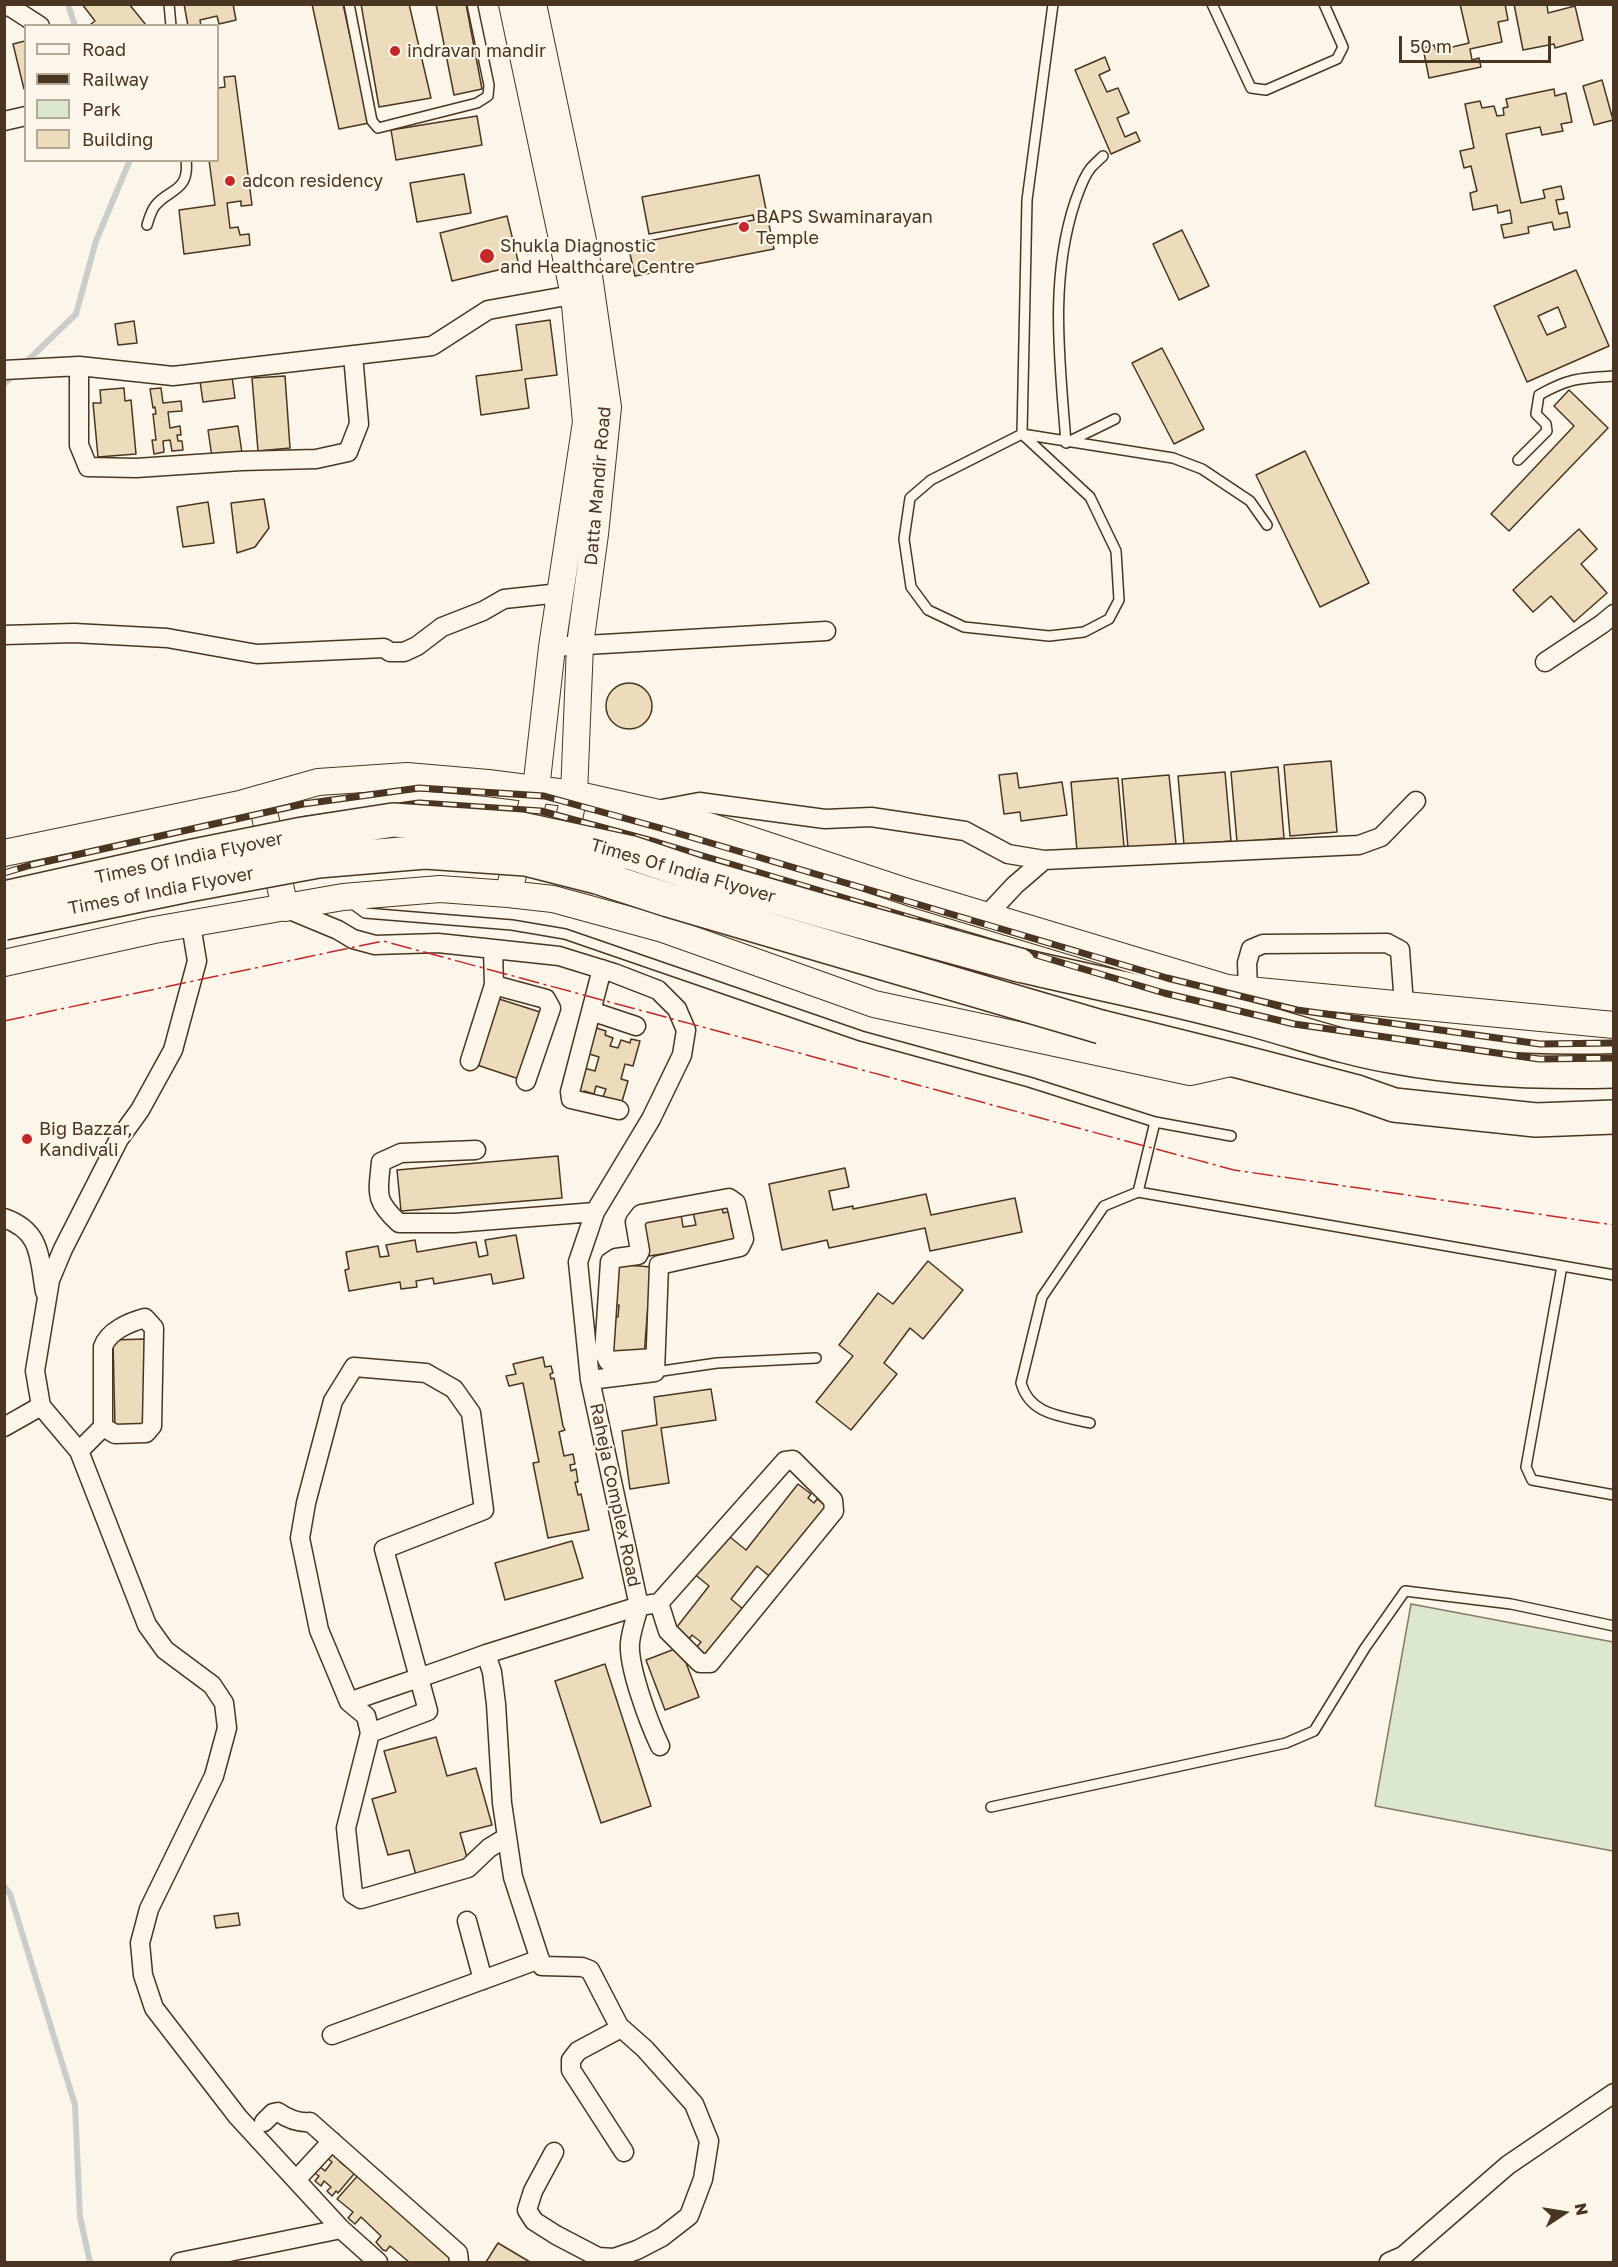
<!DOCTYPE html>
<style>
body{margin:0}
#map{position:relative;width:1618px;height:2267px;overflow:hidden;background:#fbf6e9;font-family:"Golos Text",sans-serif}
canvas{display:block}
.frame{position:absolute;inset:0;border:6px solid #4a3520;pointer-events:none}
.legend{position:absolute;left:24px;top:24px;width:195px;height:138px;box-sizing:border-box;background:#fbf6e9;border:2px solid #b4a999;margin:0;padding:8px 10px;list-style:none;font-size:18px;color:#4a3520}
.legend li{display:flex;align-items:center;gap:12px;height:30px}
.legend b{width:30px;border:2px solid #b4a999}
.north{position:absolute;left:1534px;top:2183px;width:60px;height:60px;-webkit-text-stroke:4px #fbf6e9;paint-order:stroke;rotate:78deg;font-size:16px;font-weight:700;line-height:24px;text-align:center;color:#4a3520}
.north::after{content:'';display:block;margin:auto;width:21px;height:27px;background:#4a3520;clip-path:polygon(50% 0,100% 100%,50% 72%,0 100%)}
.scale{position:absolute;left:1399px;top:36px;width:152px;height:27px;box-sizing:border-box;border:3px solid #4a3520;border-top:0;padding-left:8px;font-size:18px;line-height:21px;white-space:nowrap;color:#4a3520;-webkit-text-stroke:4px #fbf6e9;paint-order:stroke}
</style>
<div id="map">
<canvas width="1618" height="2267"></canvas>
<div class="frame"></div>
<ul class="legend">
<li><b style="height:8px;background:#fbf6e9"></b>Road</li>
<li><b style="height:8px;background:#4a3520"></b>Railway</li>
<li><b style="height:16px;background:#dce7d0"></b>Park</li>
<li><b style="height:16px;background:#ecdcbc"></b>Building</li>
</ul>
<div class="north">N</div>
<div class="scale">50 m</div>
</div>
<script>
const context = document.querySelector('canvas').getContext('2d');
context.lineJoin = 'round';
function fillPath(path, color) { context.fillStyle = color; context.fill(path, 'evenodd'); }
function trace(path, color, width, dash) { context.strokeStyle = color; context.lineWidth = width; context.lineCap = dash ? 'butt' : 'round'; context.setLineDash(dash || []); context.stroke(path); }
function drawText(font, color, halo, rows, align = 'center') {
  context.font = font + ' "Golos Text",sans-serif'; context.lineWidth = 4.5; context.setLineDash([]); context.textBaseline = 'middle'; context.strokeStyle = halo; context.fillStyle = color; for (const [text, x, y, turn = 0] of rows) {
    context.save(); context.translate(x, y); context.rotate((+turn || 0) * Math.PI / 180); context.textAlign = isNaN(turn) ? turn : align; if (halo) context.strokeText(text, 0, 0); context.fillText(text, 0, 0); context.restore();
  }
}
const green = new Path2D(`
 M1411 1604 1613 1642V1851L1375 1806Z`);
const stream = new Path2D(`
 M68 4 75 26
 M24 364 76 314 96 241 130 160
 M4 384 15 374
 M4 1886 10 1894 75 2105 80 2217 90 2262`);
const building = new Path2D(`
 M82 4H129L146 25 92 26 91 24 95 21Z
 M184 4H233L236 20 219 24 217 16 200 20 201 26H188Z
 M312 4H343L369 123 339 129Z
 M361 4H409L431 98 379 107Z
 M436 4H466L482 89 454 95Z
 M1460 4H1505L1508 20 1498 22 1502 42 1470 49 1472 60 1479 58 1481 67 1429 78 1423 48 1434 45 1436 51 1469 43Z
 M1514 4H1547L1548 13 1575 6 1583 40 1555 48 1554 44 1523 50Z
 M25 41 26 88 24 89 13 44Z
 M1105 57 1110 70 1099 75 1107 92 1118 88 1129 113 1117 118 1125 137 1136 132 1140 141 1111 154 1075 70Z
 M235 76 252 205 241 206V201L227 203 230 228 238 227 240 235 249 234 250 245 184 254 179 210 215 205 209 160H218V88L225 87 224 77Z
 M1602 80 1613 120 1594 125 1583 86Z
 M1554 89 1555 96 1566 93 1572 122 1561 124 1563 131 1542 135 1540 127 1506 134 1521 203 1545 198 1543 190 1561 186 1564 199 1556 200 1559 214 1567 212 1570 227 1554 230 1552 222 1528 227 1529 233 1504 238 1501 225 1512 223 1510 210 1498 213 1497 205 1473 210 1470 193 1477 191 1471 166 1464 168 1460 151 1474 148 1465 104 1480 101 1482 108 1494 106 1497 116 1504 115 1503 108 1508 107 1506 99Z
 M477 116 482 145 396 160 391 130Z
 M464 174 471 213 417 222 410 183Z
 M759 175 774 249 635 276 628 245 754 220 753 215 649 234 642 197Z
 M507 216 519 265 452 281 440 233Z
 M1182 230 1209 286 1179 300 1153 244Z
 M1576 270 1609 346 1527 382 1494 306ZM1558 307 1566 327 1547 335 1538 316Z
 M550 320 557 375 525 379 529 408 481 415 476 376 522 370 516 325Z
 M134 321 137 343 118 345 115 324Z
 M1162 348 1204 429 1174 444 1132 363Z
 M285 376 290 448 258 451 252 378Z
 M232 377 235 398 203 402 200 381Z
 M124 388 125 401 131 400 136 454 98 457 93 403H101L100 390Z
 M161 388 163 403 181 401 182 411 168 412 170 428 180 426 181 435H177L178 441H182L183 450 172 451 170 440 163 441 164 452 154 454 152 440H156L153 414H156L155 407 153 408 150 389Z
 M1569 390 1608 428 1509 531 1491 514 1574 426 1554 406Z
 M238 426 242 453 212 457 208 430Z
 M1305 451 1369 583 1320 607 1256 475Z
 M264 499 269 528 255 547 237 553 231 503Z
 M208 502 214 543 183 547 177 507Z
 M1579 529 1597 549 1581 564 1607 593 1574 622 1551 596 1533 612 1513 590Z
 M606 706a23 23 0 1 1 46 0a23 23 0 1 1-46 0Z
 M1331 761 1337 832 1290 836 1284 765Z
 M1278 767 1284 838 1237 842 1231 772Z
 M1225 772 1231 841 1184 845 1178 776Z
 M1017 773 1019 788 1062 782 1067 815 1021 821 1020 812 1004 814 999 775Z
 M1169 775 1176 844 1128 848 1122 779Z
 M1118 778 1124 847 1077 851 1071 782Z
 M496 998 540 1012 519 1079 474 1064Z
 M593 1027 606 1031 605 1035 613 1038 610 1046 618 1048 621 1040 630 1043 631 1039 640 1041 633 1066 625 1064 621 1079 628 1081 621 1105 613 1100 603 1097 606 1089 596 1086 594 1094 584 1091V1094L577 1092 584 1068 595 1071 599 1057 586 1053Z
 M558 1156 562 1198 401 1211 397 1170Z
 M845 1168 849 1187 829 1191 833 1210 853 1206V1209L926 1194 931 1215 1015 1198 1022 1232 930 1251 925 1228 829 1248 827 1240 782 1250 769 1184Z
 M722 1207 723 1213 732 1211 734 1223 731 1224 732 1231H736L737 1242 649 1256 643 1220 681 1214 683 1227 696 1225 693 1212Z
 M516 1235 524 1278 493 1284 491 1274 434 1284 433 1278 416 1281 417 1287 401 1289 400 1282 349 1291 345 1270 349 1269 346 1252 378 1246 380 1257 389 1256 386 1245 415 1240 417 1252 476 1242 479 1257 488 1255 485 1240Z
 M928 1261 963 1290 923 1339 910 1328 884 1363 897 1374 851 1430 816 1402 853 1356 839 1345 878 1293 893 1304Z
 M615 1264 651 1267 644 1356 609 1354 612 1316 618 1317 619 1305H612Z
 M145 1339 147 1428H115L113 1340Z
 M543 1357 545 1367 551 1366 553 1373 550 1374 551 1379 554 1378 563 1426 565 1430 559 1432 564 1456 573 1454 575 1464 570 1465 571 1471 576 1469 578 1482H575L578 1495 581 1494 589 1530 548 1538 533 1463 539 1462 523 1383 509 1386 506 1376 516 1374 513 1364Z
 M711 1389 716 1420 661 1428 669 1483 630 1489 622 1431 657 1425 654 1397Z
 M798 1484 811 1494 808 1498 814 1503 817 1499 829 1508 773 1579 757 1566 731 1599 743 1609 704 1658 694 1650 701 1642 692 1635 686 1643 673 1632 709 1586 693 1573 725 1533 746 1550Z
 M572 1541 583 1578 505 1600 495 1563Z
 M680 1647 699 1697 665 1710 646 1660Z
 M605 1664 651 1806 601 1823 555 1681Z
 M436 1737 447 1776 476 1768 492 1825 460 1833 468 1861 416 1875 409 1850 388 1855 372 1799 396 1792 384 1751Z
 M238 1913 240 1925 216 1928 214 1916Z
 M333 2147 345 2157 340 2162 345 2166 350 2161 359 2168 338 2193 336 2191 332 2196 327 2191 331 2187 324 2181 321 2186 315 2181 319 2176 313 2172 318 2165 325 2171 332 2162 326 2157Z
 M361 2172 367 2177 363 2181 455 2262H409L390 2246 386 2251 383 2250 376 2242 381 2236 361 2217 355 2224 348 2218 353 2212 337 2199Z
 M498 2243 530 2262H486Z`);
const lane = new Path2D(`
 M169 4 171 26
 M349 4 372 121 378 128 477 103 488 96 489 85 472 4
 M1053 4 1027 200 1022 434 1090 497 1116 551 1119 600 1109 619 1084 632 1049 636 964 627 928 610 911 587 904 539 910 498 931 480 1022 434 1173 458 1202 469 1250 501 1267 525
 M1212 4 1251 88 1266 90 1337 59 1343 47 1324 4
 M1103 156C1099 160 1094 164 1090 169 1083 178 1079 191 1075 202 1049 280 1060 363 1066 443L1115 419
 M147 225C149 219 151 211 155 206 168 189 190 192 186 160
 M1518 460 1547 431 1546 424 1536 414 1539 395C1569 378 1580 378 1614 376
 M350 902 365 913 512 925 565 934 861 1036 1029 1082 1155 1122 1231 1136
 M1138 1192 1614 1275
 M1562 1266 1526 1467 1532 1480 1614 1495
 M655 1372 717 1363 816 1358
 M1090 1423C1061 1416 1030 1415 1021 1383L1042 1297 1104 1206 1138 1192 1155 1122
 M991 1807 1286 1743 1314 1731 1365 1648 1405 1591 1511 1604 1614 1626`);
const street = new Path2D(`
 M4 7 9 6 40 26
 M4 121 26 116
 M79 366V445L88 467 136 468 241 461 316 459 348 452 359 424 353 355
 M4 370 79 366 173 376 432 346 488 310 583 293
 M4 635 74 633 167 638 257 654 384 648 390 652H404L417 646 442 627 483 611 504 599 560 593
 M552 647 826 631
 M1545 662 1602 624 1614 614
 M657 810 699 802 825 819 871 817 965 831 1008 854 1044 860 1359 845 1381 837 1416 801
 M285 908 338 930 353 939 375 945 438 943 559 956 614 973 658 990 677 1009 686 1030 682 1055 651 1119 595 1212 578 1262 590 1380 639 1606 486 1654 492 1672 496 1704 502 1803 513 1877 542 1966 582 1967 590 1970 619 2026 645 2049 694 2104 709 2141 703 2179 689 2216 662 2237 637 2250 614 2258 598 2257 556 2235 534 2221 527 2210 533 2191 554 2152
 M986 916 1015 885 1044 860
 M193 937 197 961 173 1050 140 1110 119 1139 63 1249 50 1280 35 1371 41 1406 79 1451 147 1625 165 1650 212 1685 224 1703 227 1728 214 1776 149 1909 140 1943 143 1975 154 2008 238 2117 341 2229 378 2262
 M602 969 570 1092 571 1099 619 1110
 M494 985 546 999 551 1008 526 1081
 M1248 990 1247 963 1251 949 1263 944 1387 943 1400 950 1404 1005
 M591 1011 636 1026
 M470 1061 494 985 493 949
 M476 1150 401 1153 381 1162C378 1194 374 1200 399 1223H455L595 1212
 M4 1218C42 1231 39 1258 45 1292
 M590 1380 655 1372 659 1265 740 1247 744 1239 736 1203 729 1198 641 1214 635 1222 640 1251 638 1255 616 1258 610 1262 604 1353 608 1361 655 1358
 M4 1427 41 1406
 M79 1451 103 1427 115 1434 146 1433 152 1426 154 1328 145 1318C130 1322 108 1331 103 1347V1427
 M659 1603 668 1631 700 1663H710L834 1511 833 1500 793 1460 785 1461 659 1603 639 1606C636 1618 631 1631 630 1643 628 1667 649 1723 660 1746
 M349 1702 366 1716 370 1733 346 1828 353 1894 361 1899 468 1868 489 1848 507 1837
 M370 1733 428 1711 384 1549 484 1510 471 1413 454 1389 426 1373 354 1367 333 1401 306 1503 300 1538 319 1630 349 1702C394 1686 441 1671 486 1654
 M467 1921 483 1980
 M621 2028 578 2051 571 2060V2070L624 2152
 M332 2035 540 1959
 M264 2122 273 2113 278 2112C288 2119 298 2123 310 2122L458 2253 459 2262
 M296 2180 332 2141
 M180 2262 341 2229
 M1389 2262 1403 2256 1508 2165 1614 2093`);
const secondary = new Path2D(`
 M533 4 586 255 608 407 595 534 580 645 574 794 562 855
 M261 798 285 908
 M4 853 240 804 318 782 407 776 488 783 574 794 694 821 911 893 1227 988 1614 1025
 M508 894 536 789 552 647 586 422 574 295 512 4
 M4 963 154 930 343 897 440 889 508 894 553 899 663 929 874 1004 1190 1072 1235 1062`);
const highway = new Path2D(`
 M1019 965C1096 983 1174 998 1250 1019 1299 1032 1346 1049 1396 1057 1467 1070 1541 1073 1614 1071
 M1101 1027 1238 1061 1357 1092 1394 1105 1536 1120 1614 1117`);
const rail = new Path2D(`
 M4 873 31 865 303 804 419 788 544 796 660 828 1167 978 1297 1010 1540 1044 1614 1043
 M4 889 34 880 306 819 419 803 541 811 656 842 1164 993 1294 1024 1539 1059 1614 1058`);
const highwayBridge = new Path2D(`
 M4 898 188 857 303 834 393 820 521 829 632 853 695 874 823 911 1019 965
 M4 923 188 885 318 861 425 852 526 859 597 877 668 900 1101 1027`);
const power = new Path2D(`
 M4 1021 383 941 1234 1170 1614 1225`);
const markers = [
 [395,51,6,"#c62828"],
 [230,181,6,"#c62828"],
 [744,227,6,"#c62828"],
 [487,256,8,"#c62828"],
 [27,1139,6,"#c62828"]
];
const poiNames = [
 ["indravan mandir",407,51],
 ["adcon residency",242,181],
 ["BAPS Swaminarayan",756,217],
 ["Temple",756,238],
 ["Shukla Diagnostic",500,246],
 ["and Healthcare Centre",500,267],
 ["Big Bazzar,",39,1129],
 ["Kandivali",39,1150]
];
const streetNames = [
 ["Datta Mandir Road",598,486,-85],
 ["Times Of India Flyover",189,858,-12],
 ["Times Of India Flyover",683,871,16],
 ["Times of India Flyover",161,891,-11],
 ["Raheja Complex Road",615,1495,78]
];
fillPath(green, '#dce7d0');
trace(green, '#887966', 1.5);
trace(stream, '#c9cecd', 6);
fillPath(building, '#ecdcbc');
trace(building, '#4a3520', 1.5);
trace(lane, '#4a3520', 12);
trace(street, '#4a3520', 21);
trace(secondary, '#4a3520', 28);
trace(highway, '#4a3520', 36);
trace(lane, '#fbf6e9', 9);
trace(street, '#fbf6e9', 18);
trace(secondary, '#fbf6e9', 26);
trace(highway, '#fbf6e9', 33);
trace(rail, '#4a3520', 7);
trace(rail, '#fbf6e9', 4.5, [14]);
trace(highwayBridge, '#4a3520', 36, []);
trace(highwayBridge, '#fbf6e9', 33);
trace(power, '#c62828', 1.5, [21, 4.5, 3, 4.5]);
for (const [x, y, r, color] of markers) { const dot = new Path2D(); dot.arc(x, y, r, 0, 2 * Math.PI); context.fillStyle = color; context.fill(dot); trace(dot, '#fbf6e9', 2); }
drawText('18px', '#4a3520', '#fbf6e9', poiNames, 'left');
drawText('18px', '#4a3520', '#fbf6e9', streetNames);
</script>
